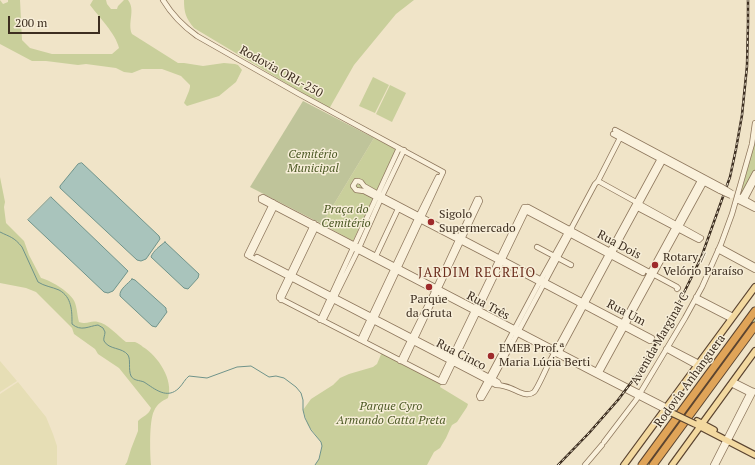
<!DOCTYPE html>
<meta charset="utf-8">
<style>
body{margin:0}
#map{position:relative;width:755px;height:465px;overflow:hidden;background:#f0e4c8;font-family:"PT Serif",serif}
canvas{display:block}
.scale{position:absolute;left:8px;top:16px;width:92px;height:18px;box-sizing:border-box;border:2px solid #3d2e20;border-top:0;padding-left:5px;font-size:12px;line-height:14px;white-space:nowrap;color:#3d2e20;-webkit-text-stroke:3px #f7eed8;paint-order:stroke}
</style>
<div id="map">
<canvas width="755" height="465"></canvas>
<div class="scale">200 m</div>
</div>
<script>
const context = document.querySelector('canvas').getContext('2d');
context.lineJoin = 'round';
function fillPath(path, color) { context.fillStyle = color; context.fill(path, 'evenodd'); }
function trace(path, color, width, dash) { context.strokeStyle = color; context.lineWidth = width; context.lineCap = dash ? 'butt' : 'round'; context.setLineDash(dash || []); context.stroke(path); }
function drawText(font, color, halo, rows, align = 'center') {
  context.font = font + ' "PT Serif",serif'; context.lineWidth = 3; context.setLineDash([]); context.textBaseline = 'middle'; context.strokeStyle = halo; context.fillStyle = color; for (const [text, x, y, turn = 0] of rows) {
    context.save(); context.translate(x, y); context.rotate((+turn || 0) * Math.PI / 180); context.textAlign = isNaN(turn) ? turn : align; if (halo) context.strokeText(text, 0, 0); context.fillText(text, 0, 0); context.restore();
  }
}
const farmland = new Path2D(`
 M0 361 17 381 0 392Z
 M18 382 46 417 53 434 57 446V465H0V394Z`);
const green = new Path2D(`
 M0 0 3 4 8 2V0H20L22 40 30 48 52 54H112L119 48C116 34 99 17 90 5L93 0H106L107 4 111 9H117L118 6 124 0H128C136 10 127 23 132 34L178 63H184L203 66 224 63 235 64 238 65 242 70 236 82 219 96 187 106 184 103 189 91 190 87V85L181 76 162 69H142L132 73 124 72 116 68 86 64 78 65 46 61H32L0 44Z
 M184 0H414L396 14 354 65 329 109 194 28C186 18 184 13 184 0Z
 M373 77 389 85 375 113 359 106Z
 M390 85 406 93 392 122 376 114Z
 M374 138 396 149 353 241 322 224Z
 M754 144H755V170L742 194 741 193Z
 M0 177 5 202 4 207 6 223 24 241 29 255 41 278C50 280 68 291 73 299 77 304 77 315 79 322 88 325 90 320 98 322 107 323 118 336 126 342 128 342 132 342 135 342 138 343 141 345 143 347 158 356 174 380 168 398 162 401 157 404 154 411 149 421 150 453 151 465H125L127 462 131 449 138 431V421C143 416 149 415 151 408L119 368 98 354 95 349 74 334 72 328 36 292 26 288 0 283Z
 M755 314V323L651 465H644Z
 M382 352 442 382 440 387 468 404 467 407 457 422 452 425 450 429 446 438 440 448 434 452 427 465H315L319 459 322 446 321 442 308 425 303 410 311 399 333 385 340 378 349 374 373 367 377 364Z`);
const cemetery = new Path2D(`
 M303 101 374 138 322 224 250 187Z`);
const water = new Path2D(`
 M82 163 159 236 160 239 146 259 141 261 137 260 60 188V186L78 164Z
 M51 197 128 271 113 291 108 293 104 292 29 221 28 220Z
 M165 242 199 274 198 278 188 289 184 288 151 257C153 251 160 246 165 242Z
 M132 279 135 280 166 308V310L167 312 156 327 152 326 120 296C119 289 128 284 132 279Z`);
const stream = new Path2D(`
 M0 232C10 237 14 237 22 247L38 282C44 286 52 287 59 290 72 297 72 311 72 324 81 332 89 326 98 325L103 328 105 332C105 335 103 339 104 341 109 350 122 347 128 355 131 360 128 369 131 376 134 381 139 380 144 382 155 389 167 400 179 388 183 384 185 379 189 376L207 378 237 367 251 366 269 377 276 376 284 378 296 387 301 393 303 400V410L305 418 311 430 321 442 322 446 319 459 315 465`);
const minor = new Path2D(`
 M163 0C172 15 183 26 197 36L299 94 443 172 364 342
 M615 130 722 187
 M613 134 720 191
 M356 181H358L361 182 364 186 378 194 652 338V340L650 341 501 262 364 191 356 190 353 186Z
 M598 181 701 238 699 240 695 238 636 207
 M741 197 755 205
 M261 198 263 197 278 205 575 360 667 407
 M261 198V200L593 373 665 410
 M737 200 755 209
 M740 201 755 173
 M744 201 755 180
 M273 202 247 255 496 385C505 385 510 388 519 392 524 394 529 396 534 392 538 388 547 366 551 359L662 155
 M524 210 643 273
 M314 223 279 296V298L442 382H444L455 359 528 207
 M537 247 571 265
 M720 247 755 266
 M718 250 755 270
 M250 257 276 204
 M257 257 493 379 498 382 499 384
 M375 258 398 209
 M696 297 733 316
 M281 300 317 225
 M696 301 731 319
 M320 320 399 148
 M323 321 358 250 382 196 404 150
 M360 340 417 219 438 177
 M668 347 699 363
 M666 349 697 366
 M559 353 611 256 665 157
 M400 361 435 290 477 199H479
 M404 362 480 201 479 199
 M596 372 702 177
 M599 374 706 179
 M440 381 524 207H528L677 287 678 288 677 289
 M733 381 753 391
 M731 384 751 394
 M480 398H482L493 379 572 231V227L595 184 598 181 622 134
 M480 398 479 396 539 283 569 229 571 228
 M604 442 636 400 685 318 702 287 721 244 732 214 752 144 755 123
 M585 465 602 445
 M713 465 751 390
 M716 465 754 391`);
const major = new Path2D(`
 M697 421 714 430
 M697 425 755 455
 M624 465 755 287
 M672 465 755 351`);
const highway = new Path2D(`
 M642 465 755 311
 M653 465 755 326`);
const rail = new Path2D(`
 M558 465 589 433 618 400 633 380 670 321 701 258 730 177 736 149 742 115 747 66 748 23V0`);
const minorBridge = new Path2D(`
 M722 187 732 193
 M720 191 731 196`);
const majorBridge = new Path2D(`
 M670 412 695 424`);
const markers = [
 [431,222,4,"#9e2a2b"],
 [655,265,4,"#9e2a2b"],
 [429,287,4,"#9e2a2b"],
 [491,356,4,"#9e2a2b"]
];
const streetNames = [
 ["Rodovia ORL-250",281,72,29],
 ["Rua Dois",619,245,28],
 ["Rua Três",488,306,28],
 ["Rua Um",626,313,28],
 ["Avenida Marginal C",660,339,-60],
 ["Rua Cinco",461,355,27],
 ["Rodovia Anhanguera",690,381,-54]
];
const parkNames = [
 ["Cemitério",313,155],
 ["Municipal",313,169],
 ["Praça do",346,210],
 ["Cemitério",346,224],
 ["Parque Cyro",391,407],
 ["Armando Catta Preta",391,421]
];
const poiNames = [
 ["Sigolo",439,215],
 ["Supermercado",439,229],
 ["Rotary /",663,258],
 ["Velório Paraíso",663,272],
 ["Parque",429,300,"center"],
 ["da Gruta",429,314,"center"],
 ["EMEB Prof.ª",499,349],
 ["Maria Lúcia Berti",499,363]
];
const neighbourhoodNames = [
 ["JARDIM RECREIO",477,273]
];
fillPath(farmland, '#e6deb5');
fillPath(green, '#c9cf9b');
fillPath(cemetery, '#bfc49a');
fillPath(water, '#a9c4bc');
trace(water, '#6f938a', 1);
trace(stream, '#6f938a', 1);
trace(minor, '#8d765c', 6);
trace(major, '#5b4430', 8);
trace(highway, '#5b4430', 9);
trace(minor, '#faf1dc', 4.5);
trace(major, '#f3d9a0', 5.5);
trace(highway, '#e0a458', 7);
trace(rail, '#3d2e20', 2.5);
trace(rail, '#f7eed8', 1, [3]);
trace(minorBridge, '#8d765c', 6, []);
trace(majorBridge, '#5b4430', 8, []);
trace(minorBridge, '#faf1dc', 4.5);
trace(majorBridge, '#f3d9a0', 5.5);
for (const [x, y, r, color] of markers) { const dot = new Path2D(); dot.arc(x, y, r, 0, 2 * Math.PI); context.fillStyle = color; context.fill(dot); trace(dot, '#f7eed8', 1.5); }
drawText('12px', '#3d2e20', '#f7eed8', streetNames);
drawText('italic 12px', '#4d5a26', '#f7eed8', parkNames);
drawText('12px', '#3d2e20', '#f7eed8', poiNames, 'left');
context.letterSpacing = '1px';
drawText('13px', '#6b2e1e', '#f7eed8', neighbourhoodNames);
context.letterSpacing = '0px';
</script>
